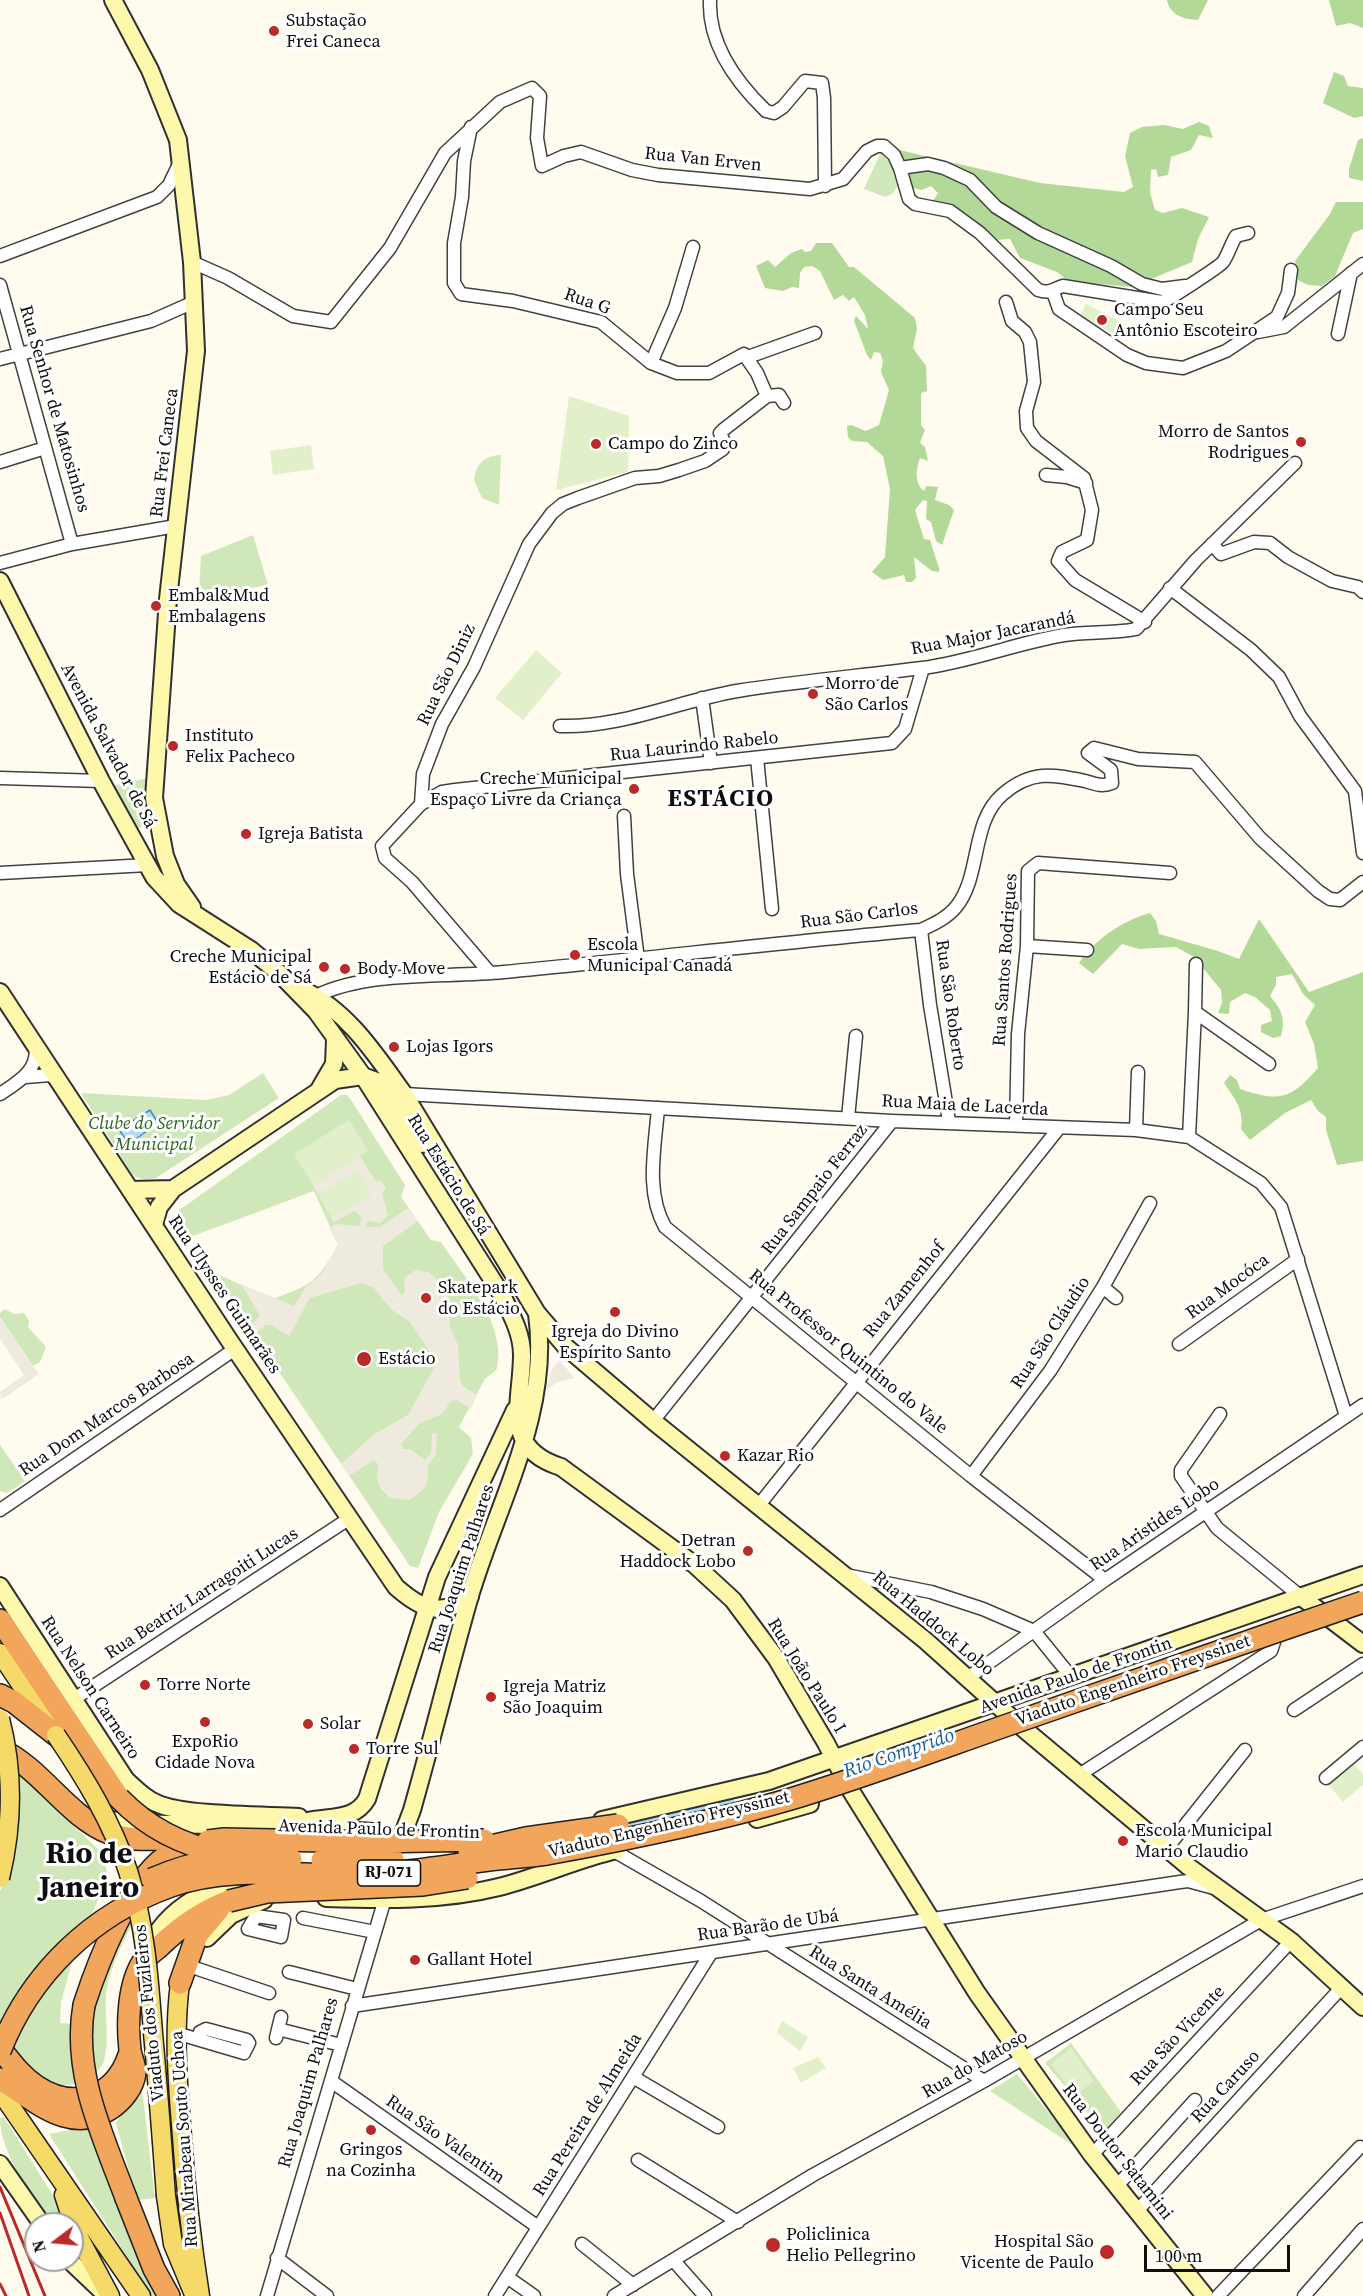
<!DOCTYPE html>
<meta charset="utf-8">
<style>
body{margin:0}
#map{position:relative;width:1363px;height:2296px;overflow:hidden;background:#fffcef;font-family:"Source Serif 4",serif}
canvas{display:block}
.north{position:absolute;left:24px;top:2212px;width:60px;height:60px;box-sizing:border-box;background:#fff;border:2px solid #9f9f9f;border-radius:50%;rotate:254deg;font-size:16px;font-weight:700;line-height:24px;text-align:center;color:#0e0e0e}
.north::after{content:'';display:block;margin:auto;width:21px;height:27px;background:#bb2929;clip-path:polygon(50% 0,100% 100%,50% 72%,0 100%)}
.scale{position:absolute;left:1144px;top:2245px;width:146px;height:27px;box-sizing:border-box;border:3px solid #0e0e0e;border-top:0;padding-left:8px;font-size:18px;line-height:21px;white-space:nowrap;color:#0e0e0e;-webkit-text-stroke:4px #fff;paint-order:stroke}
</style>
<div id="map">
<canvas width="1363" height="2296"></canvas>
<div class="north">N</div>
<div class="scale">100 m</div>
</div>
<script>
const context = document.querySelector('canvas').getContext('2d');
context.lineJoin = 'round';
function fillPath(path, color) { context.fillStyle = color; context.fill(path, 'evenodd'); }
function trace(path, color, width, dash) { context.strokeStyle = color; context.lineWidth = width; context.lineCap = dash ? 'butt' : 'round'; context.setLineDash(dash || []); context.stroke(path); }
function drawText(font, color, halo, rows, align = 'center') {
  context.font = font + ' "Source Serif 4",serif'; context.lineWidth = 6; context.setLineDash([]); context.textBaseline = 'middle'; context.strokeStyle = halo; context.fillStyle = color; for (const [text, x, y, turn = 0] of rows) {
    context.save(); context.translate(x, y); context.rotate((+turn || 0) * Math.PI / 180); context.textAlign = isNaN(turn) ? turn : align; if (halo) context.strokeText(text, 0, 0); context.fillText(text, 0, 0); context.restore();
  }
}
const green = new Path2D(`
 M881 152 895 170 898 186 892 194 885 197 864 189Z
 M501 455 499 505 482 498 474 480C476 464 485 455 501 455Z
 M253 535 268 585 211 595 199 592 201 556Z
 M148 778V820L145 826 138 828 134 826 111 786Z
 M263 1073 279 1098 156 1178C146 1180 140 1180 132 1174L81 1093 205 1100 229 1095Z
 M341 1095H347L351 1100 405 1185 401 1197 431 1240 441 1242C464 1277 507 1323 497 1369L485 1379 459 1427 471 1438 473 1454 439 1512 418 1568 410 1566 211 1271 272 1299C312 1285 317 1282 338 1245L314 1191 185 1239C179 1229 172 1222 178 1211Z
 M5 1309 14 1314 24 1313 29 1321 28 1327 46 1347 40 1362 33 1366 0 1317V1313Z
 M0 1445 25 1481 7 1493 0 1491Z
 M0 1760 14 1769 102 1853 108 1876 73 1959 61 2002 60 2023 78 2024 124 1917 136 1915C126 1938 112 1962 107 1987 103 2009 110 2033 105 2056 104 2066 97 2072 89 2077 52 2103 23 2061 0 2036V1891L3 1885Z
 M1071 2043 1121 2112 1104 2132 1045 2063Z
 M1017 2074 1080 2150 990 2091Z
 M141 2081 155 2198 137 2200 116 2123Z
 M4 2117 67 2218V2224H52C32 2196 0 2153 0 2118Z
 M90 2126 161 2296H152L49 2134Z`);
const forest = new Path2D(`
 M1167 0H1208L1198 20C1184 19 1170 16 1167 0Z
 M1329 0H1363V28L1350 23 1336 26Z
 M1334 72 1344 76 1348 86 1363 88V116L1354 118 1323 103Z
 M1199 122 1209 126 1213 138 1199 135 1191 150 1171 157 1168 175 1158 177 1156 169 1151 170 1150 193 1155 210 1163 213 1182 208 1209 217 1198 239 1192 262 1132 287 1068 281 1057 272 1020 258 1010 239 996 240 999 250 932 202 938 193 931 186 922 190 904 186 891 148 1040 183 1124 192 1133 187 1125 156 1130 133 1142 127 1164 125 1183 129Z
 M1363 138V181L1349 178V169L1358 140Z
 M1336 202H1363V229L1353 233 1335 276 1322 286 1308 285 1298 280 1295 261 1330 214Z
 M816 243H832L849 267H854L915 318 917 329 913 348 926 366 927 391 921 393V425L925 430 920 443 925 447 928 461 920 458C916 469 914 483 924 491L926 486 938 487 935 500 949 505 954 510 942 545 936 541 931 522 926 519 927 501 923 500 915 510 924 539 930 540 939 568V572L932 571 914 557 916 578 912 582H906L904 575 883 580 872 572 885 557 890 489 883 456 867 442 852 441 848 437 847 426 851 425 866 431 879 425 889 390 881 372 883 361 880 353 874 352 871 360 867 355 854 321 856 316 868 329 865 315 854 297 849 301 843 295 834 300 820 271 812 266 804 267 800 273 799 288 792 287 783 291 765 288 756 266 768 260 775 267 791 253 802 249 805 252 811 251Z
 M1150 913 1156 921 1159 934 1218 951 1239 959 1259 919 1309 992 1363 972V1161L1337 1165 1326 1130V1117L1318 1111 1311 1100 1285 1113 1250 1140 1241 1129C1244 1109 1235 1099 1224 1083L1230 1075 1237 1080 1240 1089C1280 1102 1290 1100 1318 1068L1314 1044 1305 1022 1315 1005 1303 994 1292 974 1276 977V985L1270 996C1281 1009 1286 1018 1281 1036L1273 1038 1261 1032V1025L1272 1021 1270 1010 1255 997 1245 993 1230 1002 1229 1014 1218 1013 1222 1003 1221 990 1194 957 1176 947 1139 949 1122 944 1093 974 1079 963C1095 939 1122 921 1150 913Z`);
const pitch = new Path2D(`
 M1086 304 1123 323 1117 336 1080 316Z
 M569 396 629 416 628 472 556 490Z
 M311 445 314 469 273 475 270 451Z
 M536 650 562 673 523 720 495 698Z
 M349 1120 368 1151 313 1185 294 1154Z
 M358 1172 371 1196 331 1218 318 1194Z
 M1352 1762 1363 1774V1785L1343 1802 1327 1783Z
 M782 2021 808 2037 800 2051 777 2033Z
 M1071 2048 1094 2081 1075 2096 1051 2064Z
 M818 2057 826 2068 801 2083 793 2068Z`);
const plaza = new Path2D(`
 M360 1156 376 1182 381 1181 386 1188 382 1194 388 1215 381 1223 368 1221 365 1227H380L409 1207 418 1221 383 1246V1269L402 1296 405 1291 404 1278 416 1270 428 1272 440 1282 448 1297 450 1327 458 1345 460 1380 463 1386 477 1395 471 1409 457 1400 451 1401 442 1414 420 1423 401 1444 403 1449H410L425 1460 431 1453 432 1433 437 1434 436 1455 428 1465V1477L425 1488 410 1500 390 1498 381 1489 377 1480 378 1464 374 1460 349 1476 341 1464 373 1435 408 1415 435 1366 432 1355 409 1321 392 1310 373 1287 361 1283 310 1298 289 1336 271 1325H266L253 1334 249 1327 259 1317V1314L241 1284 294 1306 306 1287 321 1274 338 1245 329 1228 335 1224 359 1226 362 1218 355 1211 333 1222 331 1218 371 1196 358 1172 318 1194 313 1185Z
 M0 1317 39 1374 1 1400 0 1392 24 1375 0 1339Z
 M559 1360 575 1378 558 1382 546 1390 552 1370Z`);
const water = new Path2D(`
 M150 1110 158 1123 129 1144 119 1130Z`);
const river = new Path2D(`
 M604 1831 727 1806`);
const street = new Path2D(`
 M710 0C708 43 736 82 766 111L774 113 783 107 805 81 822 83 824 98 825 186
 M471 127 464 161 462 197 454 243V283L461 294 513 301 601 322 651 363 677 373H709L744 354 757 373 767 396 723 430 720 433 724 442 723 449 705 461 679 470 659 476 635 478 578 498 563 504 552 513 529 544 474 667 442 724 423 774 421 804 382 846 385 858 412 882 490 973
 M900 168 928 164 944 168 970 180 996 207 1038 233 1111 266 1142 284 1162 289 1185 286
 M0 256 157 197 169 185 179 164
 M192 262 228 278 293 316 331 322 390 248 445 153 500 102 532 88 540 96 537 138 542 166 564 156 581 152 632 170 658 175 810 189 843 179 867 151 877 146H884L894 155 900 168 909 199 915 204 950 211 980 233 1038 290C1050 294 1053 289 1063 286L1162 302C1168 300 1219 267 1223 262 1228 255 1231 244 1236 236L1248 233
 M0 285 72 544
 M1053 292 1059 309 1127 355 1146 363 1183 368 1226 351 1277 317 1288 293 1291 270
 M1006 302 1012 321 1025 332 1030 342 1034 382 1026 411 1027 428 1036 441 1084 478 1092 510 1087 540 1062 552 1058 561 1075 580 1145 622
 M1258 332 1284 327 1363 264
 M1338 334 1351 273
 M748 357 815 333
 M0 359 151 321 194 302
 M651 363 675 308 693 247
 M767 396 779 395 784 403
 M0 462 45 448
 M1046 475 1067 477 1086 483
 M1212 544 1221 554 1254 542 1270 543 1288 557 1332 581 1358 587 1363 592
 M0 563 72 544 176 526
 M1170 588 1251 650 1279 677 1300 716 1355 791 1363 853
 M702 698 711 763
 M560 726C621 728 678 701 737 691 799 681 860 676 922 668 970 662 1016 643 1064 635 1088 631 1112 634 1136 629L1196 560 1295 463
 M757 758 772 909
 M0 778 101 781
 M421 804 442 792 455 790 892 743 905 729 923 668
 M624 816 627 874 638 959
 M0 873 148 865
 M921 930 930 1005 949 1121
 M1027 946 1087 950
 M316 996C370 970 444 978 504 972 643 959 782 942 921 930 934 924 947 918 956 907 982 875 970 822 1003 794 1031 770 1052 774 1085 781 1095 784 1103 787 1112 783L1111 770 1088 753 1094 748 1138 759 1195 762 1260 838 1318 891 1330 899 1340 900 1363 882
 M1195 1012 1196 964
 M26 1077 50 1075 58 1081
 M0 1094C18 1082 40 1070 35 1045
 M404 1094 892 1121 1136 1130 1189 1137 1261 1183 1281 1207 1346 1416
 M658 1108C655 1148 645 1191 665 1227L971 1476 1105 1580
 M848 1118 856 1036
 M1016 1125 1018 1034 1027 946 1028 871 1038 863 1170 873
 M1136 1130 1138 1072
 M1189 1137 1195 1012 1269 1064
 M1103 1287 1116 1298
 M1179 1344 1298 1259
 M1220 1414 1181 1470V1476L1217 1528 1300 1596
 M653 1421 892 1121
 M971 1476 1050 1371 1103 1287 1150 1203
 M759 1505 1059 1128
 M0 1510 235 1349
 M846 1575 931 1592 983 1609 1034 1631 1072 1678
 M969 1677 1105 1580 1363 1405
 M74 1699 350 1518
 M1294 1710 1363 1664
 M1079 1775 1271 1651 1274 1642
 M1326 1778 1363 1747
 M1167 1848 1245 1750
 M614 1851 701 1901 984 2081
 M256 1916 284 1920 281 1937 248 1929Z
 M303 1918 375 1932
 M189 1966 269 1993
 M289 1972 357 1989
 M352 2006 1180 1882 1188 1881 1214 1888
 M278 2029 341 2045
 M176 2033 244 2053 249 2043 247 2040 206 2029 200 2032 199 2039
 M276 2038 281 2017
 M633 2077 718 2127
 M331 2081 538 2227
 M1092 2155 1291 1941
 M638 2160 738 2222
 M1117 2186 1195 2100
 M1137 2211 1341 1988
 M582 2244 633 2285
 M277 2258 327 2296
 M674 2261 705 2296
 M507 2277 534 2296
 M267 2296 387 1892
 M495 2296 711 1953
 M614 2296 813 2175 984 2081 1261 1920 1363 1886
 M1218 2296 1360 2147
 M1304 2296 1363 2229`);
const secondary = new Path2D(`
 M113 0 150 70 178 140 192 262 196 351 168 599 154 798 165 856 176 884 192 907
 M0 581 101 781 154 877 179 904 251 950 279 973 316 1011 363 1076 502 1295C511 1314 522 1333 522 1355 522 1402 500 1448 561 1467L695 1565 733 1600 776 1658 826 1743 851 1791 977 1993 1092 2155 1205 2296
 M303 990C347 1010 376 1055 404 1094L537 1313 566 1347 653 1421 926 1641 1024 1729 1189 1867 1291 1941 1363 2007
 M0 992 229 1340 396 1587C422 1610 440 1617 470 1597
 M320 1088 334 1064 335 1039
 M130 1190 173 1189
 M154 1225 159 1207 173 1189 335 1080 363 1076 379 1082 422 1144
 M0 1586 126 1780C135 1788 144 1798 156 1803 184 1816 265 1815 299 1817
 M1300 1596 1363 1644
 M97 1818 132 1823 318 1828 373 1832
 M757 1819 810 1804
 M602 1820 769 1781 1363 1575
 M308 1821C331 1816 354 1821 367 1799L437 1577 515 1410
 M403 1834 412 1810C432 1740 449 1669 469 1599 496 1506 551 1414 537 1314
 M326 1898C383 1900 443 1901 499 1887 539 1877 577 1859 617 1850
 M207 1938 231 1915 264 1900
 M145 1957C160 1913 202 1888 246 1881
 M0 2164 42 2224
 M69 2260 107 2296`);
const primary = new Path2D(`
 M0 1653 49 1726
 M180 1983C174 2030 177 2076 181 2124 185 2182 191 2239 200 2296
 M0 2091 141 2296
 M64 2195 76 2232 110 2296
 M166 2196 173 2244 193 2292`);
const highway = new Path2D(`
 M0 1620 119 1798
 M0 1695 14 1702 56 1735
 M0 1749C42 1769 67 1816 109 1833 132 1843 159 1837 183 1841
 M180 1983 197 1935 218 1910
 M84 2005C98 1962 128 1884 165 1857 173 1850 184 1848 194 1844
 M0 2048C11 2062 21 2076 36 2086 73 2111 115 2098 129 2055
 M0 2079C34 2099 69 2136 110 2109 122 2101 134 2087 135 2072 135 2065 131 2057 130 2050 127 2023 128 1983 144 1960 148 1955 156 1950 161 1945 182 1925 202 1911 229 1901
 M126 2198 154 2269 169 2296`);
const rail = new Path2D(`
 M0 2187 45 2296
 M0 2213 29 2296
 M0 2284 6 2296`);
const primaryBridge = new Path2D(`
 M0 1719C14 1773 13 1824 0 1878
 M56 1735C85 1778 112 1822 128 1871 145 1923 149 1978 153 2033 158 2087 162 2142 166 2196`);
const highwayBridge = new Path2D(`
 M119 1798C149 1829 180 1843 221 1854
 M208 1841 224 1839 374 1842 484 1840
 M469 1851 526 1838 618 1825
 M322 1860 393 1859
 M152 1879C208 1855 232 1858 291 1859
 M229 1901 267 1892 423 1885 467 1878
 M84 2005C72 2073 103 2136 126 2198
 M0 2051C30 1974 92 1914 171 1886 230 1865 294 1876 355 1875 398 1874 439 1867 481 1861 503 1858 525 1857 547 1854 630 1839 713 1822 794 1798 869 1775 944 1747 1019 1721 1133 1681 1248 1641 1363 1602`);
const markers = [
 [274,31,6,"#bb2929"],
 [1102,320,6,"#bb2929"],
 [1301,442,6,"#bb2929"],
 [596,444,6,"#bb2929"],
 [156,606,6,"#bb2929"],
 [813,694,6,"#bb2929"],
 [173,746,6,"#bb2929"],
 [634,789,6,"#bb2929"],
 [246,834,6,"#bb2929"],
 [575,955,6,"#bb2929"],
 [324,967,6,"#bb2929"],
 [345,969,6,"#bb2929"],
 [394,1047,6,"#bb2929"],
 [426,1298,6,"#bb2929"],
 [615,1312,6,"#bb2929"],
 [364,1359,8,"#bb2929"],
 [725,1456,6,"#bb2929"],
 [748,1551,6,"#bb2929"],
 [145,1685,6,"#bb2929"],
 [491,1697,6,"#bb2929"],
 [205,1722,6,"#bb2929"],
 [308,1724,6,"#bb2929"],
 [354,1749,6,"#bb2929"],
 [1123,1841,6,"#bb2929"],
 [415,1960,6,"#bb2929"],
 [371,2130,6,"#bb2929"],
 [773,2245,8,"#bb2929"],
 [1107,2252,8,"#bb2929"]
];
const shields = [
 [389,1873,63]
];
const shieldNames = [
 ["RJ-071",389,1873]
];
const poiNames = [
 ["Substação",286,21],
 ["Frei Caneca",286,42],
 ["Campo Seu",1114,310],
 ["Antônio Escoteiro",1114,331],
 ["Morro de Santos",1289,432,"right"],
 ["Rodrigues",1289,453,"right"],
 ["Campo do Zinco",608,444],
 ["Embal&Mud",168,596],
 ["Embalagens",168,617],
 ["Morro de",825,684],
 ["São Carlos",825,705],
 ["Instituto",185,736],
 ["Felix Pacheco",185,757],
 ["Creche Municipal",622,779,"right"],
 ["Espaço Livre da Criança",622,800,"right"],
 ["Igreja Batista",258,834],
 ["Escola",587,945],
 ["Municipal Canadá",587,966],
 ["Creche Municipal",312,957,"right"],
 ["Estácio de Sá",312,978,"right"],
 ["Body Move",357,969],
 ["Lojas Igors",406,1047],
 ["Skatepark",438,1288],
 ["do Estácio",438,1309],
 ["Igreja do Divino",615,1332,"center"],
 ["Espírito Santo",615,1353,"center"],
 ["Estácio",378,1359],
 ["Kazar Rio",737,1456],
 ["Detran",736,1541,"right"],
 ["Haddock Lobo",736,1562,"right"],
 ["Torre Norte",157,1685],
 ["Igreja Matriz",503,1687],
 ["São Joaquim",503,1708],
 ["Solar",320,1724],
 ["ExpoRio",205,1742,"center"],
 ["Cidade Nova",205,1763,"center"],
 ["Torre Sul",366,1749],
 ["Escola Municipal",1135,1831],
 ["Mario Claudio",1135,1852],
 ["Gallant Hotel",427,1960],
 ["Gringos",371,2150,"center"],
 ["na Cozinha",371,2171,"center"],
 ["Policlinica",786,2235],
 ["Helio Pellegrino",786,2256],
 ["Hospital São",1094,2242,"right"],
 ["Vicente de Paulo",1094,2263,"right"]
];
const streetNames = [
 ["Rua Van Erven",703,160,6],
 ["Rua G",587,302,19],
 ["Rua Senhor de Matosinhos",54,409,74],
 ["Rua Frei Caneca",165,453,-83],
 ["Rua Major Jacarandá",993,634,-11],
 ["Rua São Diniz",447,675,-64],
 ["Avenida Salvador de Sá",108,746,62],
 ["Rua Laurindo Rabelo",694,747,-6],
 ["Rua São Carlos",859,916,-7],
 ["Rua Santos Rodrigues",1006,960,-86],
 ["Rua São Roberto",950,1005,82],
 ["Rua Maia de Lacerda",965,1106,3],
 ["Rua Estácio de Sá",448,1175,58],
 ["Rua Sampaio Ferraz",815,1190,-52],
 ["Rua Mocóca",1228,1287,-36],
 ["Rua Zamenhof",905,1290,-51],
 ["Rua Ulysses Guimarães",224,1295,56],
 ["Rua São Cláudio",1051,1333,-57],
 ["Rua Professor Quintino do Vale",848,1352,39],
 ["Rua Dom Marcos Barbosa",107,1415,-34],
 ["Rua Aristides Lobo",1155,1525,-34],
 ["Rua Joaquim Palhares",462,1569,-72],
 ["Rua Beatriz Larragoiti Lucas",202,1594,-33],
 ["Rua Haddock Lobo",933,1624,40],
 ["Rua João Paulo I",806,1676,58],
 ["Avenida Paulo de Frontin",1076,1676,-19],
 ["Viaduto Engenheiro Freyssinet",1133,1681,-19],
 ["Rua Nelson Carneiro",90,1688,57],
 ["Viaduto Engenheiro Freyssinet",669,1825,-13],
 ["Avenida Paulo de Frontin",379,1830,2],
 ["Rua Barão de Ubá",768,1926,-8],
 ["Rua Santa Amélia",870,1988,32],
 ["Viaduto dos Fuzileiros",150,2013,-96],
 ["Rua São Vicente",1178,2036,-47],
 ["Rua do Matoso",975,2065,-30],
 ["Rua Joaquim Palhares",309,2083,-74],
 ["Rua Caruso",1226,2087,-47],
 ["Rua Pereira de Almeida",588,2115,-58],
 ["Rua Mirabeau Souto Uchoa",185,2139,-94],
 ["Rua São Valentim",445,2140,35],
 ["Rua Doutor Satamini",1117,2152,52]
];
const parkNames = [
 ["Clube do Servidor",154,1124],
 ["Municipal",154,1145]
];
const waterNames = [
 ["Rio Comprido",899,1754,-19]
];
const districtNames = [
 ["ESTÁCIO",721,800]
];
const townNames = [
 ["Rio de",89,1855],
 ["Janeiro",89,1889]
];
fillPath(green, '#d0e8b9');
fillPath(forest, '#b3d999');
fillPath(pitch, '#e1f0cb');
fillPath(plaza, '#eeebde');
fillPath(water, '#b5daf5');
trace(water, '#3e8cca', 1.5);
trace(river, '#b5daf5', 18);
trace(street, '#414141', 15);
trace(secondary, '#303030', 20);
trace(primary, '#1f1f1f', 21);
trace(highway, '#1f1f1f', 24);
trace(street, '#fff', 12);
trace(secondary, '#fdf8ac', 16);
trace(primary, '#f5d969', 18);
trace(highway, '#f1a65b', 21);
trace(rail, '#bb2929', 3);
trace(primaryBridge, '#1f1f1f', 21, []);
trace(highwayBridge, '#1f1f1f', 24, []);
trace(primaryBridge, '#f5d969', 18);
trace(highwayBridge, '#f1a65b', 21);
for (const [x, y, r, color] of markers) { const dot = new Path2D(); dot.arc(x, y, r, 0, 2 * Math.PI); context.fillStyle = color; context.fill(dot); trace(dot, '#fff', 2); }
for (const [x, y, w] of shields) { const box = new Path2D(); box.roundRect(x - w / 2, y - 13, w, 26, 4.5); context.fillStyle = '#fff'; context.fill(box); trace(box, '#0e0e0e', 1.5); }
drawText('bold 16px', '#0e0e0e', null, shieldNames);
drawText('18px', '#0e0e0e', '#fff', poiNames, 'left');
drawText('18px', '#0e0e0e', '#fff', streetNames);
drawText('italic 18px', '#2b641f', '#fff', parkNames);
drawText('italic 20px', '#1a5e9d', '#fff', waterNames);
context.letterSpacing = '1.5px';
drawText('bold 24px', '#0e0e0e', '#fff', districtNames);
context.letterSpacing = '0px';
drawText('bold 30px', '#0e0e0e', '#fff', townNames);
</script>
